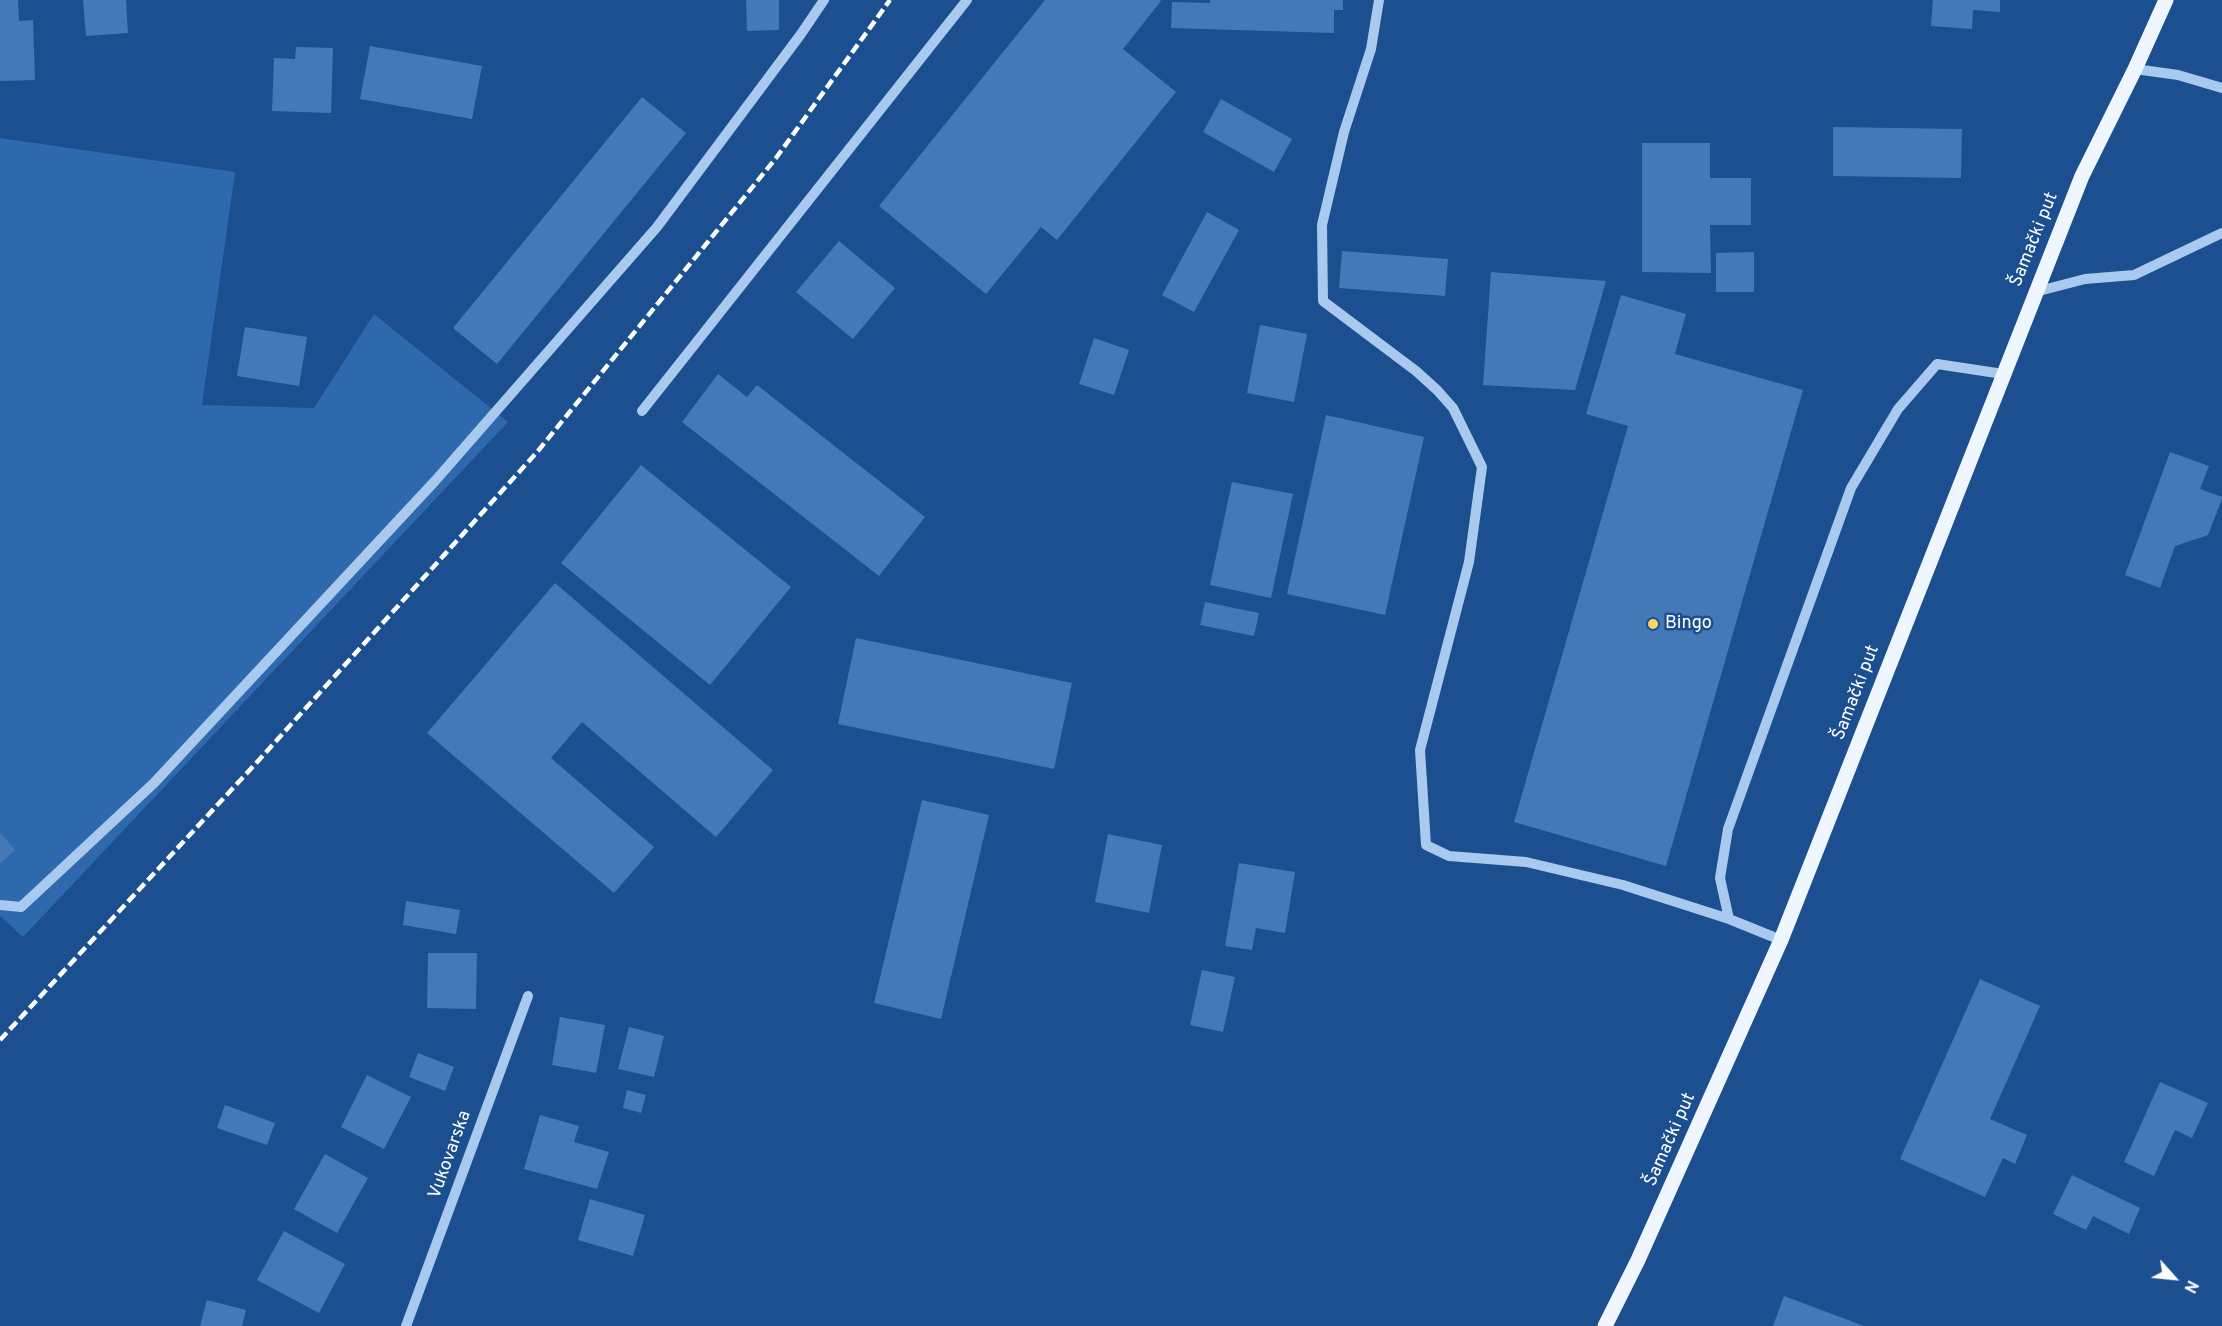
<!DOCTYPE html>
<meta charset="utf-8">
<style>
body{margin:0}
#map{position:relative;width:2222px;height:1326px;overflow:hidden;background:#1b4f8f;font-family:Overpass,sans-serif}
canvas{display:block}
.north{position:absolute;left:2144px;top:1248px;width:60px;height:60px;-webkit-text-stroke:4px #1b4f8f;paint-order:stroke;rotate:117deg;font-size:16px;font-weight:700;line-height:24px;text-align:center;color:#fff}
.north::after{content:'';display:block;margin:auto;width:21px;height:27px;background:#fff;clip-path:polygon(50% 0,100% 100%,50% 72%,0 100%)}
</style>
<div id="map">
<canvas width="2222" height="1326"></canvas>
<div class="north">N</div>
</div>
<script>
const context = document.querySelector('canvas').getContext('2d');
context.lineJoin = 'round';
function fillPath(path, color) { context.fillStyle = color; context.fill(path, 'evenodd'); }
function trace(path, color, width, dash) { context.strokeStyle = color; context.lineWidth = width; context.lineCap = dash ? 'butt' : 'round'; context.setLineDash(dash || []); context.stroke(path); }
function drawText(font, color, halo, rows, align = 'center') {
  context.font = font + ' Overpass,sans-serif'; context.lineWidth = 5; context.setLineDash([]); context.textBaseline = 'middle'; context.strokeStyle = halo; context.fillStyle = color; for (const [text, x, y, turn = 0] of rows) {
    context.save(); context.translate(x, y); context.rotate((+turn || 0) * Math.PI / 180); context.textAlign = isNaN(turn) ? turn : align; if (halo) context.strokeText(text, 0, 0); context.fillText(text, 0, 0); context.restore();
  }
}
const green = new Path2D(`
 M0 138 235 172 202 405 314 408 374 314 508 422 23 937 0 916Z`);
const building = new Path2D(`
 M0 0H18L19 21 33 20 35 80 0 81Z
 M83 0H126L128 33 86 36Z
 M746 0H779V30L747 31Z
 M1045 0H1160L1161 1 1123 49 1176 92 1057 240 1041 227 986 294 879 206Z
 M1210 0H1343V10H1334V33L1171 28 1172 2 1210 3Z
 M1933 0H2000V12L1973 10 1972 29 1931 26Z
 M370 46 482 66 472 119 360 99Z
 M296 47 333 48 331 113 272 111 274 58 295 59Z
 M642 97 686 133 497 364 453 328Z
 M1221 99 1292 139 1274 172 1203 132Z
 M1833 127 1962 129 1961 178 1833 176Z
 M1642 143H1710V178H1751V225H1710L1711 273 1642 272Z
 M1207 212 1239 230 1194 312 1162 295Z
 M839 241 895 288 853 339 796 292Z
 M1342 251 1448 259 1445 296 1339 288Z
 M1754 252V292H1716V253Z
 M1491 272 1606 281 1575 390 1483 385Z
 M1621 295 1686 314 1675 354 1803 390 1666 866 1514 822 1628 426 1586 414Z
 M1260 325 1307 334 1294 402 1247 393Z
 M245 327 307 337 299 386 237 376Z
 M1094 338 1129 350 1114 395 1079 384Z
 M718 374 747 397 757 385 925 517 879 576 682 422Z
 M1326 415 1424 437 1385 615 1287 594Z
 M2170 452 2209 466 2200 489 2222 497V499L2208 535 2175 546 2160 588 2125 575Z
 M641 465 791 587 710 685 561 563Z
 M1232 482 1293 494 1271 598 1210 585Z
 M555 583 773 770 716 837 582 722 551 758 654 847 614 893 427 733Z
 M1205 602 1259 613 1254 636 1200 625Z
 M856 638 1072 683 1054 769 838 724Z
 M922 800 989 815 941 1019 874 1003Z
 M0 832 15 850 0 864Z
 M1108 834 1162 845 1149 913 1095 902Z
 M1239 863 1295 872 1285 933 1256 928 1252 950 1225 946Z
 M406 901 460 910 456 934 403 925Z
 M428 953H477L476 1009 427 1008Z
 M1202 970 1235 977 1223 1032 1190 1025Z
 M1980 979 2040 1006 1990 1119 2027 1135 2015 1164 2003 1158 1985 1197 1900 1159Z
 M560 1017 605 1025 596 1073 552 1065Z
 M629 1027 664 1036 654 1077 618 1069Z
 M418 1053 454 1067 445 1091 409 1077Z
 M367 1075 411 1097 384 1149 341 1127Z
 M2160 1082 2208 1103 2192 1138 2175 1130 2154 1176 2124 1162Z
 M627 1090 646 1095 641 1113 623 1108Z
 M225 1105 275 1123 267 1145 217 1128Z
 M540 1115 579 1126 574 1142 609 1152 597 1189 524 1169Z
 M325 1154 368 1178 337 1233 294 1209Z
 M2072 1175 2140 1208 2129 1234 2093 1216 2086 1230 2053 1214Z
 M590 1199 645 1215 633 1256 578 1240Z
 M284 1231 345 1264 319 1313 257 1280Z
 M1784 1296 1864 1326H1773Z
 M207 1300 246 1310 242 1326H200Z`);
const minor = new Path2D(`
 M1379 0 1371 49 1344 132 1322 225 1323 301 1416 371 1437 390 1453 408 1482 467 1469 562 1420 750 1426 845 1449 856 1526 862 1623 885 1729 919 1781 940
 M2135 69 2178 75 2222 88
 M2035 292 2085 279 2134 275 2222 233
 M642 411 967 0
 M0 905 21 907 154 783 435 481 657 227 801 34 824 0
 M1729 919 1720 878 1728 829 1851 488 1898 409 1937 364 2003 374
 M406 1326 528 996`);
const major = new Path2D(`
 M1605 1326 1638 1260 1781 940 2082 176 2135 69 2166 0`);
const rail = new Path2D(`
 M0 1040 259 760 538 451 776 158 890 0`);
const markers = [
 [1653,624,6,"#ffd166"]
];
const streetNames = [
 ["Šamački put",2035,240,-68],
 ["Šamački put",1857,693,-69],
 ["Šamački put",1671,1140,-66],
 ["Vukovarska",451,1155,-70]
];
const poiNames = [
 ["Bingo",1665,624]
];
fillPath(green, '#2e69ad');
fillPath(building, '#4478b7');
trace(minor, '#a9c9ee', 10);
trace(major, '#f0f6ff', 15);
trace(rail, '#fff', 4.5, [10, 4.5]);
for (const [x, y, r, color] of markers) { const dot = new Path2D(); dot.arc(x, y, r, 0, 2 * Math.PI); context.fillStyle = color; context.fill(dot); trace(dot, '#1b4f8f', 2); }
drawText('18px', '#fff', '#1b4f8f', streetNames);
drawText('18px', '#fff', '#1b4f8f', poiNames, 'left');
</script>
